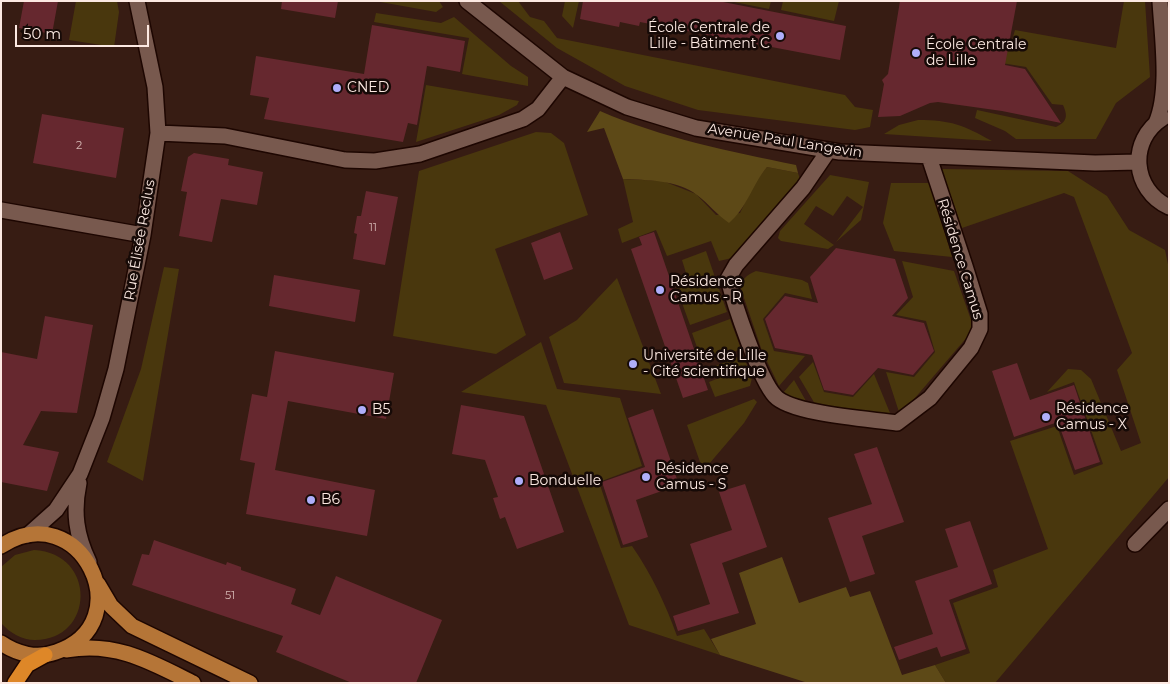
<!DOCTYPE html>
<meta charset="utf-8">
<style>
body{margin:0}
#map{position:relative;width:1170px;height:684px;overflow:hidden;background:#371c13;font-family:Montserrat,sans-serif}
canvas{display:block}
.frame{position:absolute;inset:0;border:2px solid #fce9e2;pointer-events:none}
.scale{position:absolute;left:15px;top:25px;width:134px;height:22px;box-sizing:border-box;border:2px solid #fce9e2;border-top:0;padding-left:6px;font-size:15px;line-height:18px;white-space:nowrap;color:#fce9e2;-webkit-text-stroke:4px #160a07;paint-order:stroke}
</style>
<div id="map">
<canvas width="1170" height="684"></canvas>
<div class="frame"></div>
<div class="scale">50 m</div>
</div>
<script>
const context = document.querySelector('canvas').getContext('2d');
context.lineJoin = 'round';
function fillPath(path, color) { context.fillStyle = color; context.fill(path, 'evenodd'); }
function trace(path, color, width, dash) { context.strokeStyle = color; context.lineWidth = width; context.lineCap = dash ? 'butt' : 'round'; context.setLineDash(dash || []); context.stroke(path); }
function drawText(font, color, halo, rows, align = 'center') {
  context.font = font + ' Montserrat,sans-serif'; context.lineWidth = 5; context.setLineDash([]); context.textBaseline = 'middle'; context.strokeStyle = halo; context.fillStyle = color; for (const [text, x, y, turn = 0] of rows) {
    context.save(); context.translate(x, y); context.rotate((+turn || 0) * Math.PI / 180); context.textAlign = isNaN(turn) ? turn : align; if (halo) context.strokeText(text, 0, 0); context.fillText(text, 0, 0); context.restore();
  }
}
const green = new Path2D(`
 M76 1H117L119 12 114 47 69 40Z
 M375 1H439L443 7 436 12Z
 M499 1H518L530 17 544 21 557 38 845 95 855 107 873 110 870 127 855 130 698 110 625 86 557 48Z
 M565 1H579L573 28 562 16Z
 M729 1H771L769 9Z
 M783 1H839L834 21 781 10Z
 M1124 1H1145L1150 77 1116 103 1096 139H1016L1005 131 975 118 977 110 1056 127C1067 122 1068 116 1063 105L1052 104 1026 67 965 57 950 33 1011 44 1015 30 1116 48Z
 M376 13 441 23 454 17 511 66 528 77V86L462 74 469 38 374 22Z
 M426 85 519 101 517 105 499 115 416 142Z
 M918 120C951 120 963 125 992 141L884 134 899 125Z
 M536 132 551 133 564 143 588 215 495 249 526 335 496 354 393 336 419 171Z
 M767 167 798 173 800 179 796 185 732 258 719 261 711 241 667 256 656 230 622 243 618 229 633 222 623 179 663 181 696 194 716 215 740 213 755 182Z
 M941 169 1068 171 1107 196 1129 230 1165 250 1169 269V477L995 683H946L935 665 970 653 953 603 998 587 993 570 1048 549 1010 441 1057 426 1074 475 1103 464 1074 382 1047 392 1068 369 1081 370 1091 379 1121 451 1141 443 1117 370 1132 353 1074 197 1064 193 962 228Z
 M830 175 869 182 861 220 836 242 863 207 847 196 833 216 816 206 804 224 834 245 828 249 781 241 778 238 780 231Z
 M891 183H930L952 257 894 251 883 223Z
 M706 251 727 312 690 325 673 278 686 273 682 260Z
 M902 261 954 271 971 320 972 329 968 336 903 412H899L886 372 914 377 935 352 926 321 896 315 913 297Z
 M164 267 179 269 143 481 107 462 141 369Z
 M756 271 802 280 808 283 812 299 785 293 763 319 774 351 805 356 779 386 762 351 741 289C741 279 747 275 756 271Z
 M617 278 661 394 564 383 549 337 577 320Z
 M730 319 741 349 713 360 710 353 700 356 692 333Z
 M541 342 557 389 620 398 642 466 599 482 621 548 632 546C652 575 665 603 677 636L704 629 720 655 629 625 546 405 461 392Z
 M743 355 752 378 750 386 715 397 709 382 719 378 715 366Z
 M813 362 824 392 853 397 874 374 890 413 885 417 815 404 799 377Z
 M794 380 806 401 798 400 783 393Z
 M754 399 757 402 744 423 709 464 704 465 700 462 687 425Z
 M34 550C97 553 95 640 35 640 22 640 10 633 1 623V567L15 555Z`);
const forest = new Path2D(`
 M600 111C662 138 729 151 796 165L798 173 767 167C752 185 747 208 729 223 717 215 709 204 697 195 678 180 646 180 623 179L604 128 587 132Z
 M782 557 799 603 846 587 850 597 870 591 902 675 935 665 946 683H808L720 655 711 639 756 624 739 573Z`);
const building = new Path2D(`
 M24 1H58L52 34 19 28Z
 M282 1H338L335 18 281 9Z
 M583 1H718L846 26 840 60 640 22 639 26 620 22 619 27 580 19Z
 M900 1H1017L1005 65 1025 69 1061 123 1002 111 938 102 930 103 900 116 878 117 884 84 882 80 888 74Z
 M372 25 465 41 460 72 427 66 417 125 408 123 403 142 264 119 269 98 250 95 256 56 364 74Z
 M42 114 124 128 116 178 33 163Z
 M194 153 229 159 228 165 263 172 257 205 221 199 212 242 179 236 187 192 181 191 188 157Z
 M366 191 398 197 385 265 353 259 357 234 354 233 357 216H361Z
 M560 232 573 269 544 280 531 243Z
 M654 232 708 390 683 398 631 249 642 245 639 237Z
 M836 248 895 259 908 298 892 316 924 323 934 351 913 375 878 368 853 395 824 390 812 355 775 348 765 319 785 296 818 303 810 277Z
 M274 275 360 290 355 322 269 306Z
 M45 316 93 325 77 413 41 411 23 445 59 452 47 491 1 482V352L37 359Z
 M275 351 394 373 386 419 288 401 275 470 375 490 367 536 246 514 255 463 240 460 252 394 267 397Z
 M1017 363 1030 400 1074 385 1100 462 1075 470 1058 422 1014 437 992 371Z
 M461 405 524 416 564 532 517 549 505 517 500 519 493 498 498 497 485 460 452 454Z
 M653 409 679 485 636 500 648 537 623 545 602 482 645 467 628 418Z
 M877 447 904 522 862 536 875 574 850 582 828 518 872 504 854 454Z
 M745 484 767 547 722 563 739 613 678 631 673 616 710 604 690 544 732 530 719 492Z
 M970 521 992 584 949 600 966 649 941 657 937 647 899 660 894 647 933 634 915 581 958 567 945 529Z
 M154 540 226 565 227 562 241 567V570L296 589 291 604 320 615 336 576 442 620 416 683H352L276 652 283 636 132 585 142 554 149 555Z`);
const minor = new Path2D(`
 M467 1 563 77 627 107 696 128 840 152 1095 163 1138 162
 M1163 118C1128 140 1132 190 1169 207
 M1156 123C1170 91 1162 37 1160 1
 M158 133 225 136 345 160 375 161 420 154 523 119 538 109 563 77
 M829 150 803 188 736 265 728 279C734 303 759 379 775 396 791 414 870 419 897 423L930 398 971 348 980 329V314L965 266 929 157
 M1 210 143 235
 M79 483C73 512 76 535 89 562
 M28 535 56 510 80 474 102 418 116 369 143 235 158 133 155 87 137 1
 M1135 544 1169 509`);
const major = new Path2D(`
 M1 546C80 494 143 623 56 652 37 659 17 654 1 643
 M98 584 111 606 132 626 250 683
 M67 650C115 641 151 662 193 683`);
const highway = new Path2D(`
 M15 683 27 665 45 655`);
const markers = [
 [780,36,5,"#afaefa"],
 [916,53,5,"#afaefa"],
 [337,88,5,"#afaefa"],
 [660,290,5,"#afaefa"],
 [633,364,5,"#afaefa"],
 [362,410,5,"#afaefa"],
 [1046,417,5,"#afaefa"],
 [646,477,5,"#afaefa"],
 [519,481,5,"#afaefa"],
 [311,500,5,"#afaefa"]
];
const numberNames = [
 ["2",79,146],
 ["11",373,228],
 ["51",230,596]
];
const poiNames = [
 ["École Centrale de",770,28,"right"],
 ["Lille - Bâtiment C",770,44,"right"],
 ["École Centrale",926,45],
 ["de Lille",926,61],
 ["CNED",347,88],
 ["Résidence",670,282],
 ["Camus - R",670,298],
 ["Université de Lille",643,356],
 ["‐ Cité scientifique",643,372],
 ["Résidence",1056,409],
 ["Camus - X",1056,425],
 ["B5",372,410],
 ["Résidence",656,469],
 ["Camus - S",656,485],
 ["Bonduelle",529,481],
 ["B6",321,500]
];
const streetNames = [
 ["Avenue Paul Langevin",785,141,9],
 ["Rue Élisée Reclus",140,240,-80],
 ["Résidence Camus",960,259,73]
];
fillPath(green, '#49370d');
fillPath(forest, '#5d4917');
fillPath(building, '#66282f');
trace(minor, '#1d0601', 18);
trace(major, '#1d0601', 18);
trace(highway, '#1d0601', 18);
trace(minor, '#78594e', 15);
trace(major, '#b57537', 15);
trace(highway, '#de8728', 15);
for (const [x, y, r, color] of markers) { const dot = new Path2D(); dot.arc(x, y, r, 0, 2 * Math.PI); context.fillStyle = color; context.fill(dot); trace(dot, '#160a07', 2); }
drawText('11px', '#d6b9b5', null, numberNames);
drawText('14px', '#fce9e2', '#160a07', poiNames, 'left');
drawText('14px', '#fce9e2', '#160a07', streetNames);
</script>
